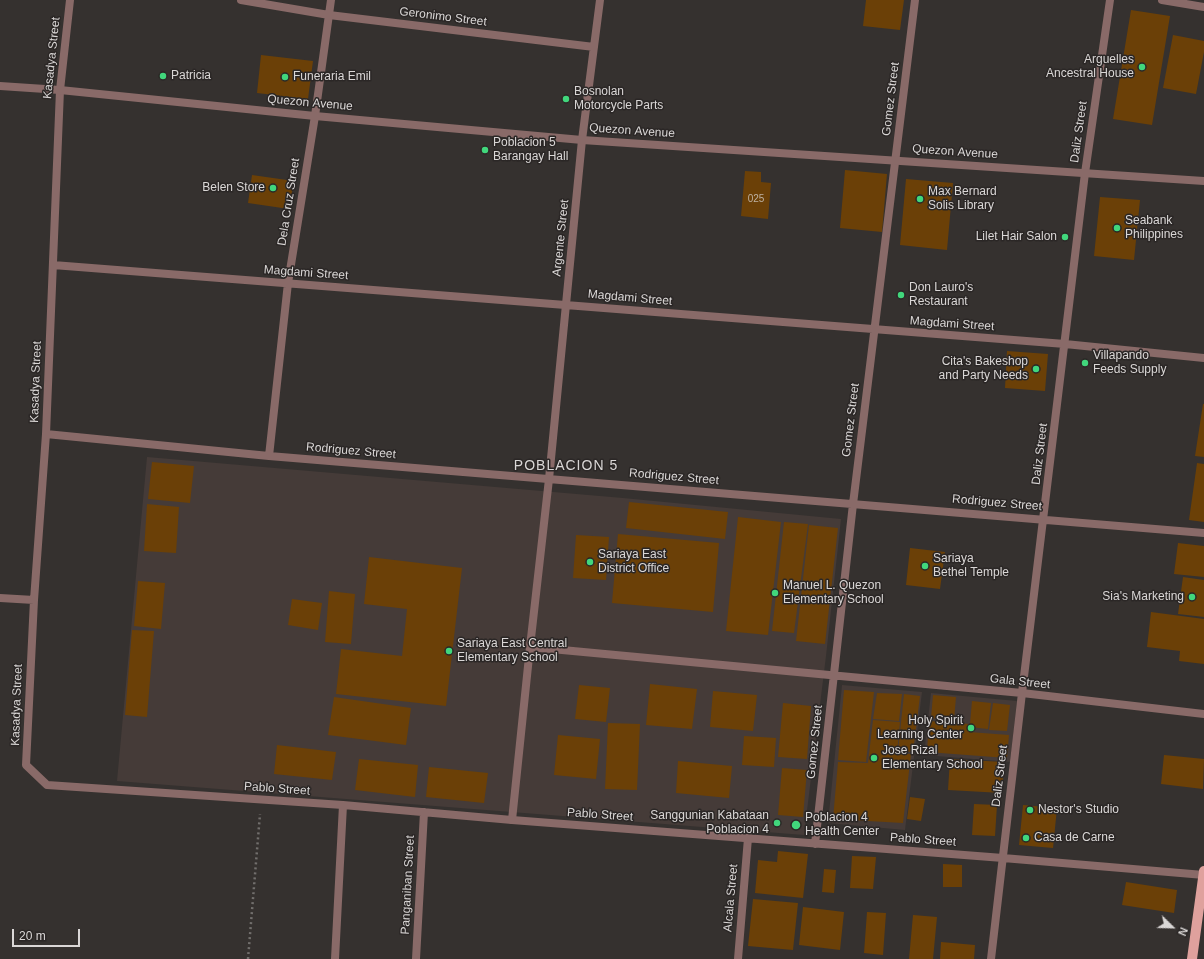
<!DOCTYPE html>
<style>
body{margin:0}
#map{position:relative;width:1204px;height:959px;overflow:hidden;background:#35312f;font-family:Helvetica,sans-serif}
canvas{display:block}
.north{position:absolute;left:1152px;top:907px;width:40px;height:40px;-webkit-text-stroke:3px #2b2726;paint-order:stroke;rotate:113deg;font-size:11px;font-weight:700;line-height:16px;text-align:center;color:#dad7d6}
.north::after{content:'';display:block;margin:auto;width:14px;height:18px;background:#dad7d6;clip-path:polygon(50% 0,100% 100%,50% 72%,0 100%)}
.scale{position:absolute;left:12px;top:929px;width:68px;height:18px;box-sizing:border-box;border:2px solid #dad7d6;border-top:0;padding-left:5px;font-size:12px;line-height:14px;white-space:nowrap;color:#dad7d6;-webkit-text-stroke:3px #2b2726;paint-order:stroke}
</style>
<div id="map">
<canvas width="1204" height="959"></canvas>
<div class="north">N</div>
<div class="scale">20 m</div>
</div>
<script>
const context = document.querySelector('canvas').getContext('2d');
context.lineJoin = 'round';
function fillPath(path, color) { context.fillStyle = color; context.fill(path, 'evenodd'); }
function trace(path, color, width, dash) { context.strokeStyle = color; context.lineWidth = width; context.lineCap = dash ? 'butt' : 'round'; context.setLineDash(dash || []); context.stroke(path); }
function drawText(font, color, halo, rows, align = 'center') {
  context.font = font + ' Helvetica,sans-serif'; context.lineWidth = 3; context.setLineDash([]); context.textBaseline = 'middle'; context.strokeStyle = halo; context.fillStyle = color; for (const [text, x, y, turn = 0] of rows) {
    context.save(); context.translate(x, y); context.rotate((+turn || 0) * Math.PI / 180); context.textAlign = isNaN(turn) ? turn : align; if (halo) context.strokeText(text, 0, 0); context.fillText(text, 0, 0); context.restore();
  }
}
const built = new Path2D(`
 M147 457 623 498 841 519 826 656 804 835 117 781Z
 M842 685 922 692 905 830 828 823Z
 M931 693 1017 701 1010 762 924 755Z`);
const building = new Path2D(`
 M866 0H904L900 30 863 26Z
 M1131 10 1170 16 1152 125 1113 119Z
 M1173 35 1204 41V52L1196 94 1163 88Z
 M261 55 313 61 308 99 257 93Z
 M845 170 887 174 882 232 840 228Z
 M745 171 761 172V182L771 183 768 219 741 216Z
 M252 175 294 181 289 209 248 203Z
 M906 179 953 183 947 250 900 245Z
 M1100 197 1140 200 1134 260 1094 256Z
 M1007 351 1048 354 1045 391 1005 388Z
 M1203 404H1204V457L1195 456Z
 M152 462 194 466 190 503 148 499Z
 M1197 463 1204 464V522L1189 520Z
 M629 502 728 512 725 539 626 528Z
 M147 504 179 507 176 553 144 551Z
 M738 517 781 522 768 635 726 631Z
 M784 522 808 524 794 633 772 631Z
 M809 525 838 528 825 644 796 641Z
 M618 534 719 543 713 612 612 603Z
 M576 535 609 537 606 580 573 578Z
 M1178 543 1204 546V577L1174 574Z
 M910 548 945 552 940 589 906 585Z
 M369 557 462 568 446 706 336 694 341 649 402 656 407 609 364 604Z
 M1183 577 1204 580V617L1178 614Z
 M138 581 165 583 161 629 134 626Z
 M329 591 355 594 351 644 325 642Z
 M292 599 322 603 318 630 288 625Z
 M1151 612 1204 619V664L1179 661 1180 651 1147 647Z
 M132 630 154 631 147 717 125 715Z
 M650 684 697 689 692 729 646 725Z
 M579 685 610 688 606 722 575 719Z
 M844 690 874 692 866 762 838 760Z
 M713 691 757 695 753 731 710 727Z
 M877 693 902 694 899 721 873 719Z
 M904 694 920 696 913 752 898 751Z
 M933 695 956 697 954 720 931 718Z
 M334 697 411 708 406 745 328 735Z
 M972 701 991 703 988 729 969 727V732L1009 735 1007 758 927 752 929 721 970 724Z
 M783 703 811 706 807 759 778 757Z
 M993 703 1010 705 1007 731 989 730Z
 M873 720 900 722 897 753 911 754 903 823 833 819 838 762 868 763Z
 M608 723 640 724 637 790 605 789Z
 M558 735 600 739 596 779 554 775Z
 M744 736 776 738 774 767 742 765Z
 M277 745 336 752 332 780 274 774Z
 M1164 755 1204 759 1203 789 1161 784Z
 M359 759 418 765 415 797 355 790Z
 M950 759 1004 762 1002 793 948 790Z
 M678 761 732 766 729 798 676 793Z
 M429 767 488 773 484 803 426 797Z
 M782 768 807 770 803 817 778 815Z
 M910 797 925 799 921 821 907 819Z
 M974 804 997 805 995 836 972 835Z
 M1023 805 1057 808 1053 848 1019 845Z
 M778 851 808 854 803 898 755 893 758 860 777 862Z
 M852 856 876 857 873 889 850 888Z
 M943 864 962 865V887H943Z
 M824 869 836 870 834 893 822 892Z
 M1126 882 1177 890 1174 913 1122 905Z
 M753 899 798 903 793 950 748 946Z
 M803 907 844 912 840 950 799 945Z
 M867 912 886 913 883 955 864 953Z
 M913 915 937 917 933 959H909Z
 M941 942 975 945 974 959H940Z`);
const path = new Path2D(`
 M248 959 260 814`);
const pedestrian = new Path2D(`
 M512 820 530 647`);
const minor = new Path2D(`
 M70 0 60 90 46 434 34 600 26 765 47 785 343 805 512 820 1003 858 1204 875
 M241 0 329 15 594 47
 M600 0 582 140 549 479 530 647 1022 693 1204 714
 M1162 0 1204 7
 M53 265 1065 344 1204 358
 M46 434 269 456 1204 533
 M269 456 288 283 315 116 331 0
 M0 598 34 600
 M815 844 853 504 915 0
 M335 959 343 805
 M416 959 424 812
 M738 959 748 838
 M991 959 1022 693 1085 173 1110 0`);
const tertiary = new Path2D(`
 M0 86 60 90 315 116 582 140 1204 181`);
const primary = new Path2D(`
 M1192 959 1204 871`);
const markers = [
 [1142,67,4,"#41d77c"],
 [163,76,4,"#41d77c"],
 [285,77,4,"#41d77c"],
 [566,99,4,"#41d77c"],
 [485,150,4,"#41d77c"],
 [273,188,4,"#41d77c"],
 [920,199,4,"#41d77c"],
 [1117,228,4,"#41d77c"],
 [1065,237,4,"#41d77c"],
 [901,295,4,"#41d77c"],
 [1085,363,4,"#41d77c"],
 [1036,369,4,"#41d77c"],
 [590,562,4,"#41d77c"],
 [925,566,4,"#41d77c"],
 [775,593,4,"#41d77c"],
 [1192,597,4,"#41d77c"],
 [449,651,4,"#41d77c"],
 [971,728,4,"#41d77c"],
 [874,758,4,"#41d77c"],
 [1030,810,4,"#41d77c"],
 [777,823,4,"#41d77c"],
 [796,825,5,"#41d77c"],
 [1026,838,4,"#41d77c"]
];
const numberNames = [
 ["025",756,199]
];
const streetNames = [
 ["Geronimo Street",443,17,7],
 ["Kasadya Street",52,58,-84],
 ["Gomez Street",891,99,-83],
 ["Quezon Avenue",310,103,5],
 ["Quezon Avenue",632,131,4],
 ["Daliz Street",1079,132,-82],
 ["Quezon Avenue",955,152,4],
 ["Dela Cruz Street",289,202,-81],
 ["Argente Street",561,238,-84],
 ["Magdami Street",306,273,4],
 ["Magdami Street",630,298,5],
 ["Magdami Street",952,324,4],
 ["Kasadya Street",36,382,-88],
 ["Gomez Street",851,420,-83],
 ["Rodriguez Street",351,451,5],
 ["Daliz Street",1040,454,-83],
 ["Rodriguez Street",674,477,5],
 ["Rodriguez Street",997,503,5],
 ["Gala Street",1020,682,6],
 ["Kasadya Street",17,705,-88],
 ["Gomez Street",815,742,-84],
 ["Daliz Street",1000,776,-83],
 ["Pablo Street",277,789,4],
 ["Pablo Street",600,815,4],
 ["Pablo Street",923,840,4],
 ["Panganiban Street",408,885,-87],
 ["Alcala Street",731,898,-85]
];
const poiNames = [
 ["Arguelles",1134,60,"right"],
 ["Ancestral House",1134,74,"right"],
 ["Patricia",171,76],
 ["Funeraria Emil",293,77],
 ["Bosnolan",574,92],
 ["Motorcycle Parts",574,106],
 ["Poblacion 5",493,143],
 ["Barangay Hall",493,157],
 ["Belen Store",265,188,"right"],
 ["Max Bernard",928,192],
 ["Solis Library",928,206],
 ["Seabank",1125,221],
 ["Philippines",1125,235],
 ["Lilet Hair Salon",1057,237,"right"],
 ["Don Lauro's",909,288],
 ["Restaurant",909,302],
 ["Villapando",1093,356],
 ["Feeds Supply",1093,370],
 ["Cita's Bakeshop",1028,362,"right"],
 ["and Party Needs",1028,376,"right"],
 ["Sariaya East",598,555],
 ["District Office",598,569],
 ["Sariaya",933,559],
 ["Bethel Temple",933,573],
 ["Manuel L. Quezon",783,586],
 ["Elementary School",783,600],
 ["Sia's Marketing",1184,597,"right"],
 ["Sariaya East Central",457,644],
 ["Elementary School",457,658],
 ["Holy Spirit",963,721,"right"],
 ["Learning Center",963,735,"right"],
 ["Jose Rizal",882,751],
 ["Elementary School",882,765],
 ["Nestor's Studio",1038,810],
 ["Sanggunian Kabataan",769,816,"right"],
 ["Poblacion 4",769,830,"right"],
 ["Poblacion 4",805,818],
 ["Health Center",805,832],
 ["Casa de Carne",1034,838]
];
const quarterNames = [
 ["POBLACION 5",566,466]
];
fillPath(built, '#453b38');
fillPath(building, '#6b4007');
trace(path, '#726f6d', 2.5, [2, 3]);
trace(pedestrian, '#896a68', 8);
trace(minor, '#896a68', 8);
trace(tertiary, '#896a68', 8);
trace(primary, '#dfa19d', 10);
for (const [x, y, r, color] of markers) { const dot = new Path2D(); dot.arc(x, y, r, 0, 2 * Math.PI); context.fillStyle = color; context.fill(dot); trace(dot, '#2b2726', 1.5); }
drawText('10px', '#beb1a2', null, numberNames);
drawText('12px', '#dad7d6', '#2b2726', streetNames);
drawText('12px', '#dad7d6', '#2b2726', poiNames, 'left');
context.letterSpacing = '1px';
drawText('14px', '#dad7d6', '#2b2726', quarterNames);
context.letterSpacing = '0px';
</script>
